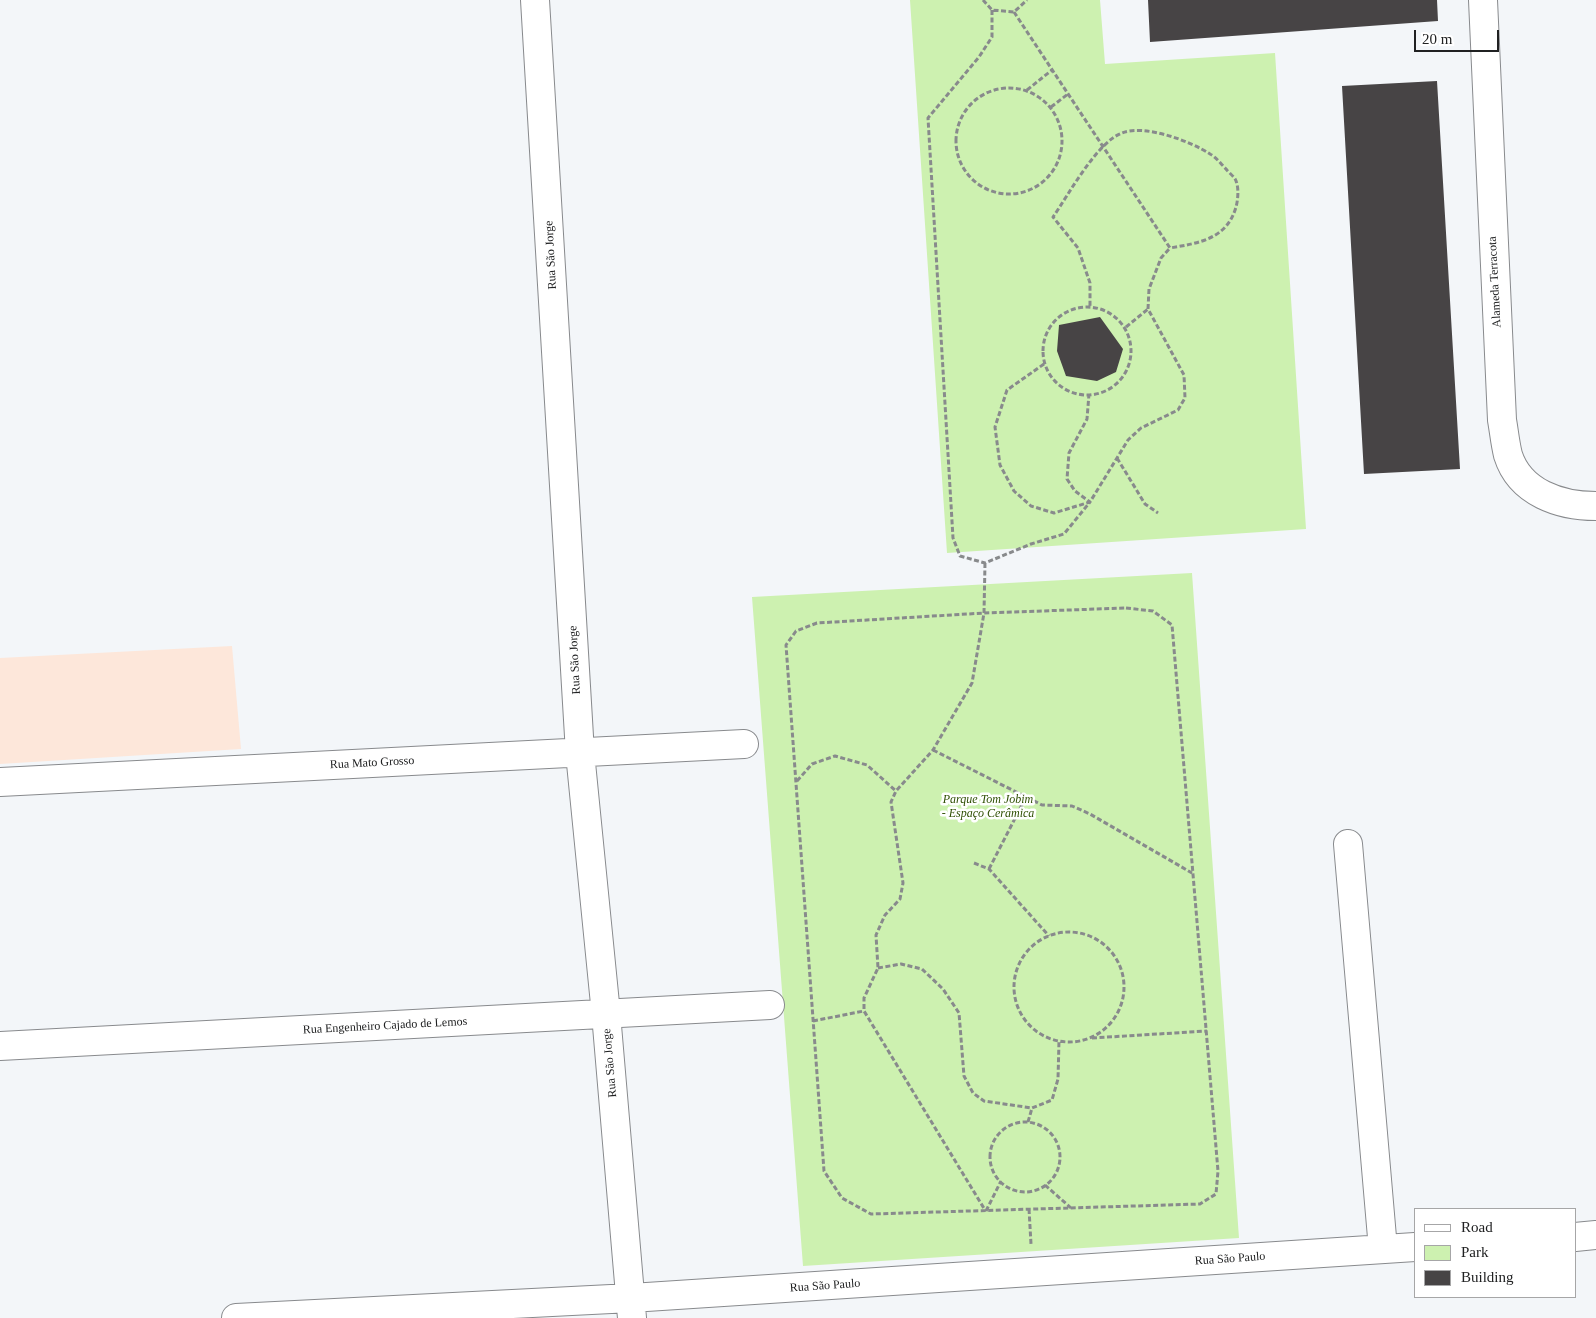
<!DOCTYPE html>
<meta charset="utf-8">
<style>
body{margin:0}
#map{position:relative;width:1596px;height:1318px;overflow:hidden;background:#f3f6f9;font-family:Georgia,serif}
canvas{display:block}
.legend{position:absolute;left:1414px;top:1208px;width:162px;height:90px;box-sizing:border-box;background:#fff;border:1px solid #a6a6a7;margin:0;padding:6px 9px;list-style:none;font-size:15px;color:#202122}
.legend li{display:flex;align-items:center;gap:10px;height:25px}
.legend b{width:25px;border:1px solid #a6a6a7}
.scale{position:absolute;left:1414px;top:30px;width:85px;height:22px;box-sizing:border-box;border:2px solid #202122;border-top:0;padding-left:6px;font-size:15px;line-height:18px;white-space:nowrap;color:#202122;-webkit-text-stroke:4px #fff;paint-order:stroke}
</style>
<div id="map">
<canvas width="1596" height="1318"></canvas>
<ul class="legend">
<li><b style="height:6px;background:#fff"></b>Road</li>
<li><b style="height:14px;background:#cdf1b0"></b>Park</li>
<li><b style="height:14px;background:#474445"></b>Building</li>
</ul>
<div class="scale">20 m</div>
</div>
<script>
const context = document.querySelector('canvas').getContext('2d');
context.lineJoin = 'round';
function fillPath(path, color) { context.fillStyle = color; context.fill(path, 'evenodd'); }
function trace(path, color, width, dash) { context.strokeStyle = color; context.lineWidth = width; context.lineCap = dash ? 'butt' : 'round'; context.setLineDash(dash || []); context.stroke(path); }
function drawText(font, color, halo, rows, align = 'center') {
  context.font = font + ' Georgia,serif'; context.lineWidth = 5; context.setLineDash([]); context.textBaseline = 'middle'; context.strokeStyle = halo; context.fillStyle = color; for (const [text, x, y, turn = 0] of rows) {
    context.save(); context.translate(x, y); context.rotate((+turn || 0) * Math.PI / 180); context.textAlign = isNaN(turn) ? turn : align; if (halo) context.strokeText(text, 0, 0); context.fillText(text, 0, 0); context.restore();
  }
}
const industrial = new Path2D(`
 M232 646 241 749 0 764V658Z`);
const green = new Path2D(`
 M910 0H1100L1105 64 1275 53 1306 529 947 553Z
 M1192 573 1239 1238 803 1266 752 597Z`);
const building = new Path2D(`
 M1148 0H1437L1438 21 1150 42Z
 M1437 81 1460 469 1364 474 1342 86Z
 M1100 317 1123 349 1116 372 1097 381 1066 376 1057 351 1059 325Z`);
const path = new Path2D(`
 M983 0 992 10 1014 12 1027 0
 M992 10V37L979 57 928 118 953 538 960 556 985 563 1031 544 1064 534 1090 502 1075 491 1067 479 1069 453 1087 419 1089 394
 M1014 12C1066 91 1118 169 1170 248 1199 243 1227 239 1236 207 1238 200 1239 188 1236 181 1235 177 1229 173 1226 169 1221 164 1216 157 1210 154 1190 141 1145 124 1122 133 1097 142 1069 194 1053 217L1078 248 1090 283V306
 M956 141a53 53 0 1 1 106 0a53 53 0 1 1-106 0Z
 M1027 90 1052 70
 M1051 107 1068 94
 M1043 351a44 44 0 1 1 88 0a44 44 0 1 1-88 0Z
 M1126 327 1148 309
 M1044 364 1007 390 995 427 1000 465 1014 491 1031 506 1054 513 1090 502 1128 440 1141 428 1178 410 1185 398 1184 375 1148 309 1149 289 1161 258 1170 248
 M1117 458 1145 504 1158 513
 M985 563 984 613 972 683 933 750 896 791 891 802 903 883 900 899 885 915 876 935 878 968 864 998V1011L985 1210
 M1126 608 1153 611 1172 625 1218 1171 1216 1194 1200 1204 871 1214 842 1198 824 1171 786 645 796 631 817 623 984 613Z
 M933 750 1042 805 1072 806 1090 814 1192 873
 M797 781 812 764 835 756 867 765 896 791
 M974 863 989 869 1049 936
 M989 869 1026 797
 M1014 987a55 55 0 1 1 110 0a55 55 0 1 1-110 0Z
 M878 968 901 964 922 969 943 989 959 1013 964 1076 973 1093 984 1101 1032 1108 1052 1100 1058 1079 1059 1041
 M813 1021 864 1011
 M1092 1038 1207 1031
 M1028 1122 1032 1108
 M990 1157a35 35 0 1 1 70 0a35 35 0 1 1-70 0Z
 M1045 1185 1071 1208
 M1029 1209 1031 1244
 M986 1211 1001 1181`);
const minor = new Path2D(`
 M535 0 580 753 606 1014 632 1318
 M1483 0 1502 420C1504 431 1505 443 1508 455 1520 493 1560 506 1596 506
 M0 782 744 744
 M1348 844 1383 1249
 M0 1046 770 1005
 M1575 1237 1596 1235
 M236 1318 631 1298 1415 1247`);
const streetNames = [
 ["Rua São Jorge",551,255,-93],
 ["Alameda Terracota",1495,282,-93],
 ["Rua São Jorge",575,660,-93],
 ["Rua Mato Grosso",372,763,-3],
 ["Rua Engenheiro Cajado de Lemos",385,1026,-3],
 ["Rua São Jorge",610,1063,-95],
 ["Rua São Paulo",1230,1259,-4],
 ["Rua São Paulo",825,1286,-4]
];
const parkNames = [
 ["Parque Tom Jobim",988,800],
 ["- Espaço Cerâmica",988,814]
];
fillPath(industrial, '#fde7da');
fillPath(green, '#cdf1b0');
fillPath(building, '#474445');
trace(minor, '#888a8d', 30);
trace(path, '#888a8c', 3, [5, 2.5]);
trace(minor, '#fff', 28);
drawText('12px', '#202122', '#fff', streetNames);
drawText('italic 12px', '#305004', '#fff', parkNames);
</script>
